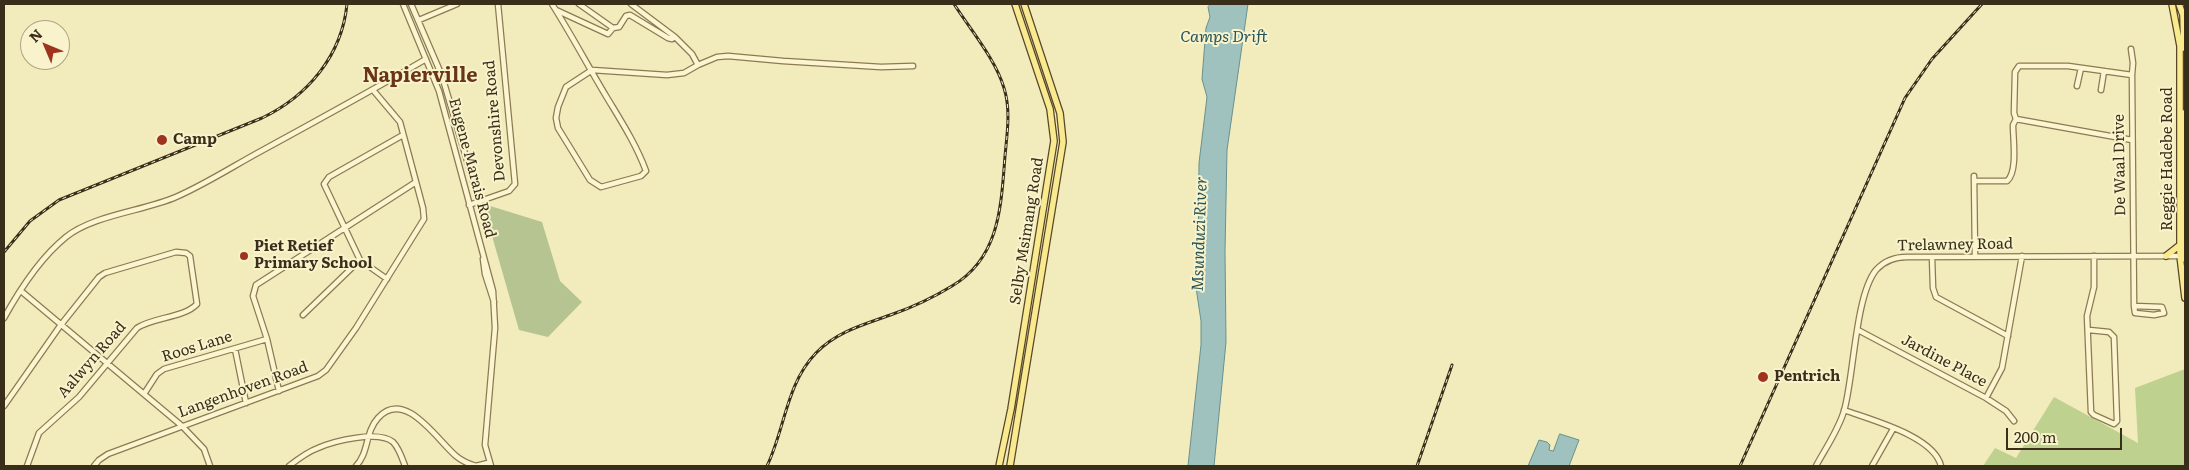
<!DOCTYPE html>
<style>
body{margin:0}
#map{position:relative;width:2189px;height:470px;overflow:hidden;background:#f2ebbc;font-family:Literata,serif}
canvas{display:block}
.frame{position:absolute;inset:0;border:5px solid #392e1a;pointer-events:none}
.north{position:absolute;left:20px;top:20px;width:50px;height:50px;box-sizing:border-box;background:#f9f3cc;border:1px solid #aca485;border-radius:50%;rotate:315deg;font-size:14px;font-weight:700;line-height:20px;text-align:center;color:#392e1a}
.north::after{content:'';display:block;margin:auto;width:18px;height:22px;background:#a0331e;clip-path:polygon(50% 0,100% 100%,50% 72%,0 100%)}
.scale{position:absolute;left:2006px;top:428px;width:116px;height:22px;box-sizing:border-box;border:2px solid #392e1a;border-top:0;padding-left:6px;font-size:15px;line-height:18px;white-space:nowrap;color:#392e1a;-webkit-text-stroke:4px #f9f3cc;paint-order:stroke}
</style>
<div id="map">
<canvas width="2189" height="470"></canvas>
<div class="frame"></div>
<div class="north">N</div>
<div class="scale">200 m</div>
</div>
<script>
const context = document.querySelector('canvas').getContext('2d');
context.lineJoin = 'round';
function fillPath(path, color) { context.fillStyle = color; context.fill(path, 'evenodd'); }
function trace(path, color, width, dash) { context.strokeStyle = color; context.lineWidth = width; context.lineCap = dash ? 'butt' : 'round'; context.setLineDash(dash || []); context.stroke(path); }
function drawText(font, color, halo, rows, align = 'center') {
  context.font = font + ' Literata,serif'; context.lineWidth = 4; context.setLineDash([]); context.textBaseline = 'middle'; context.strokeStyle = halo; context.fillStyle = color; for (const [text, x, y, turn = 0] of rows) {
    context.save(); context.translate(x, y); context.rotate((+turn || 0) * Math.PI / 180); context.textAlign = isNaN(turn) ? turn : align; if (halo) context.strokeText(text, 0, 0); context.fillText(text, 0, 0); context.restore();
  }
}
const green = new Path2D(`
 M2185 369V466H1983L1995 448 2016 458 2054 397 2138 443 2135 388Z`);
const cemetery = new Path2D(`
 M487 205 542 222 560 281 582 302 548 337 519 330 490 229 485 230 478 209Z`);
const water = new Path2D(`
 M1211 4H1248L1227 150 1225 251 1226 342 1214 466H1188L1201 345V321L1194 274 1198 268 1199 163 1207 97 1202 79 1206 28 1210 17 1208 7Z
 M1560 434 1579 440 1569 466H1528L1539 440 1547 442 1550 445 1549 450 1553 451Z`);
const minor = new Path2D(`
 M403 4 439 91 493 291 495 328 485 445 491 466
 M411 4 442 76 479 201
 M552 4C571 34 588 66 606 96 621 121 636 144 646 171L641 176 601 187 590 180 558 128 556 118 558 107 566 87 592 70 667 75 684 73 698 65 692 54 675 37 672 39 668 38 630 15 626 16 619 27 613 28 579 4
 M631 4 675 37
 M556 10 608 34 613 28
 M419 20 457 4
 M2131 49 2133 63 2132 75 2134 306 2135 313 2154 315 2164 313 2162 307 2134 306
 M698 65 717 57 728 56 783 61 881 67 913 66
 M2077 86 2081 68
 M2101 90 2104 71
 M2016 119 2014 113 2015 72 2019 66H2068L2132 75
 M2016 119 2132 140
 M1974 176 1975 256
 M1975 181H2007C2018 172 2013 139 2013 125L2016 119
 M469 205 509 191 515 184 498 4
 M1932 257 1933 288 1936 297 2008 336
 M483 259 485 274 494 302
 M387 279 360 260 324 184 329 177 403 135
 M21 291 182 426 204 449 210 466
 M303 315 360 260
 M4 318C20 289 40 258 66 237 93 215 144 211 176 197 206 184 235 165 263 150 318 120 373 90 426 59
 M1858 330 1986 398 2006 411 2014 421
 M2089 330 2109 332 2114 337 2117 421 2114 424 2094 415 2091 412 2087 316 2094 287V256
 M235 349 246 403
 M279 391 267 339 253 296 256 285 416 182
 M144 394 157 374 164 369 267 339
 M1986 398 2002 368 2022 256
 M4 406 60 326 99 277 105 273 176 252 186 253 190 256 197 304C184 318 153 317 137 328L79 397 39 433 27 466
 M1844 410C1871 420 1934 436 1941 466
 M94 466 99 460 108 454 318 376 326 370 356 328 424 219 423 208 400 122 373 90
 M289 466C298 459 307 452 318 448 334 441 378 430 393 442 399 448 402 458 405 466
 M356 466C369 453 365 432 378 418 405 388 437 440 456 456 462 461 469 464 476 466L488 463
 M1816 466C1825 449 1838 431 1844 411 1854 377 1855 296 1876 270 1885 260 1895 257 1907 257L2183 256
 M1872 466 1893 429`);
const major = new Path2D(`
 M2172 4 2180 46V256L2185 298
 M2179 4 2183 15 2184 48
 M2184 113 2185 259
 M2166 256 2180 245
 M999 466 1011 409 1054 141 1050 109 1015 4
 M1010 466 1063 142 1060 113 1024 4`);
const rail = new Path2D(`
 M4 252 30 221 59 200 262 118C308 96 342 55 347 4
 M767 466C785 429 786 384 816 353 837 331 866 324 893 314 913 307 934 297 952 286 1000 258 1001 206 1005 156 1007 134 1011 110 1004 88 996 60 970 29 954 4
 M1417 466 1452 365
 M1740 466 1905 98 1932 59 1982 4`);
const markers = [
 [162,140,6,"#a0331e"],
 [244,256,5,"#a0331e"],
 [1763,377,6,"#a0331e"]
];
const streetNames = [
 ["Devonshire Road",495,121,-95],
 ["Reggie Hadebe Road",2168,159,-90],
 ["De Waal Drive",2120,165,-91],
 ["Eugene Marais Road",472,168,75],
 ["Selby Msimang Road",1027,231,-81],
 ["Trelawney Road",1955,245,-1],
 ["Roos Lane",197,347,-17],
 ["Aalwyn Road",92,360,-49],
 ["Jardine Place",1944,361,28],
 ["Langenhoven Road",243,390,-20]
];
const poiNames = [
 ["Camp",173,140],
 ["Piet Retief",254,247],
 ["Primary School",254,264],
 ["Pentrich",1774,377]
];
const waterNames = [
 ["Camps Drift",1224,37],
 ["Msunduzi River",1200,234,-88]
];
const districtNames = [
 ["Napierville",420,76]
];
fillPath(green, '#bed18f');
fillPath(cemetery, '#b5c490');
fillPath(water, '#a0c2be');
trace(water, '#67918d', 1);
trace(minor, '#8b7a54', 7);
trace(major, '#584729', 8);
trace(minor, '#fcf6d0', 4.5);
trace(major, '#faea8f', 5.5);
trace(rail, '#392e1a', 3);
trace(rail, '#f9f3cc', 1, [4]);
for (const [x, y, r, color] of markers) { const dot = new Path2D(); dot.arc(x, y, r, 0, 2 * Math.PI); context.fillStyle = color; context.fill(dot); trace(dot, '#f9f3cc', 2); }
drawText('15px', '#392e1a', '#f9f3cc', streetNames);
drawText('bold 15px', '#392e1a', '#f9f3cc', poiNames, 'left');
drawText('italic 16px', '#28555a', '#f9f3cc', waterNames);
drawText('bold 20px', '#693516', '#f9f3cc', districtNames);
</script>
